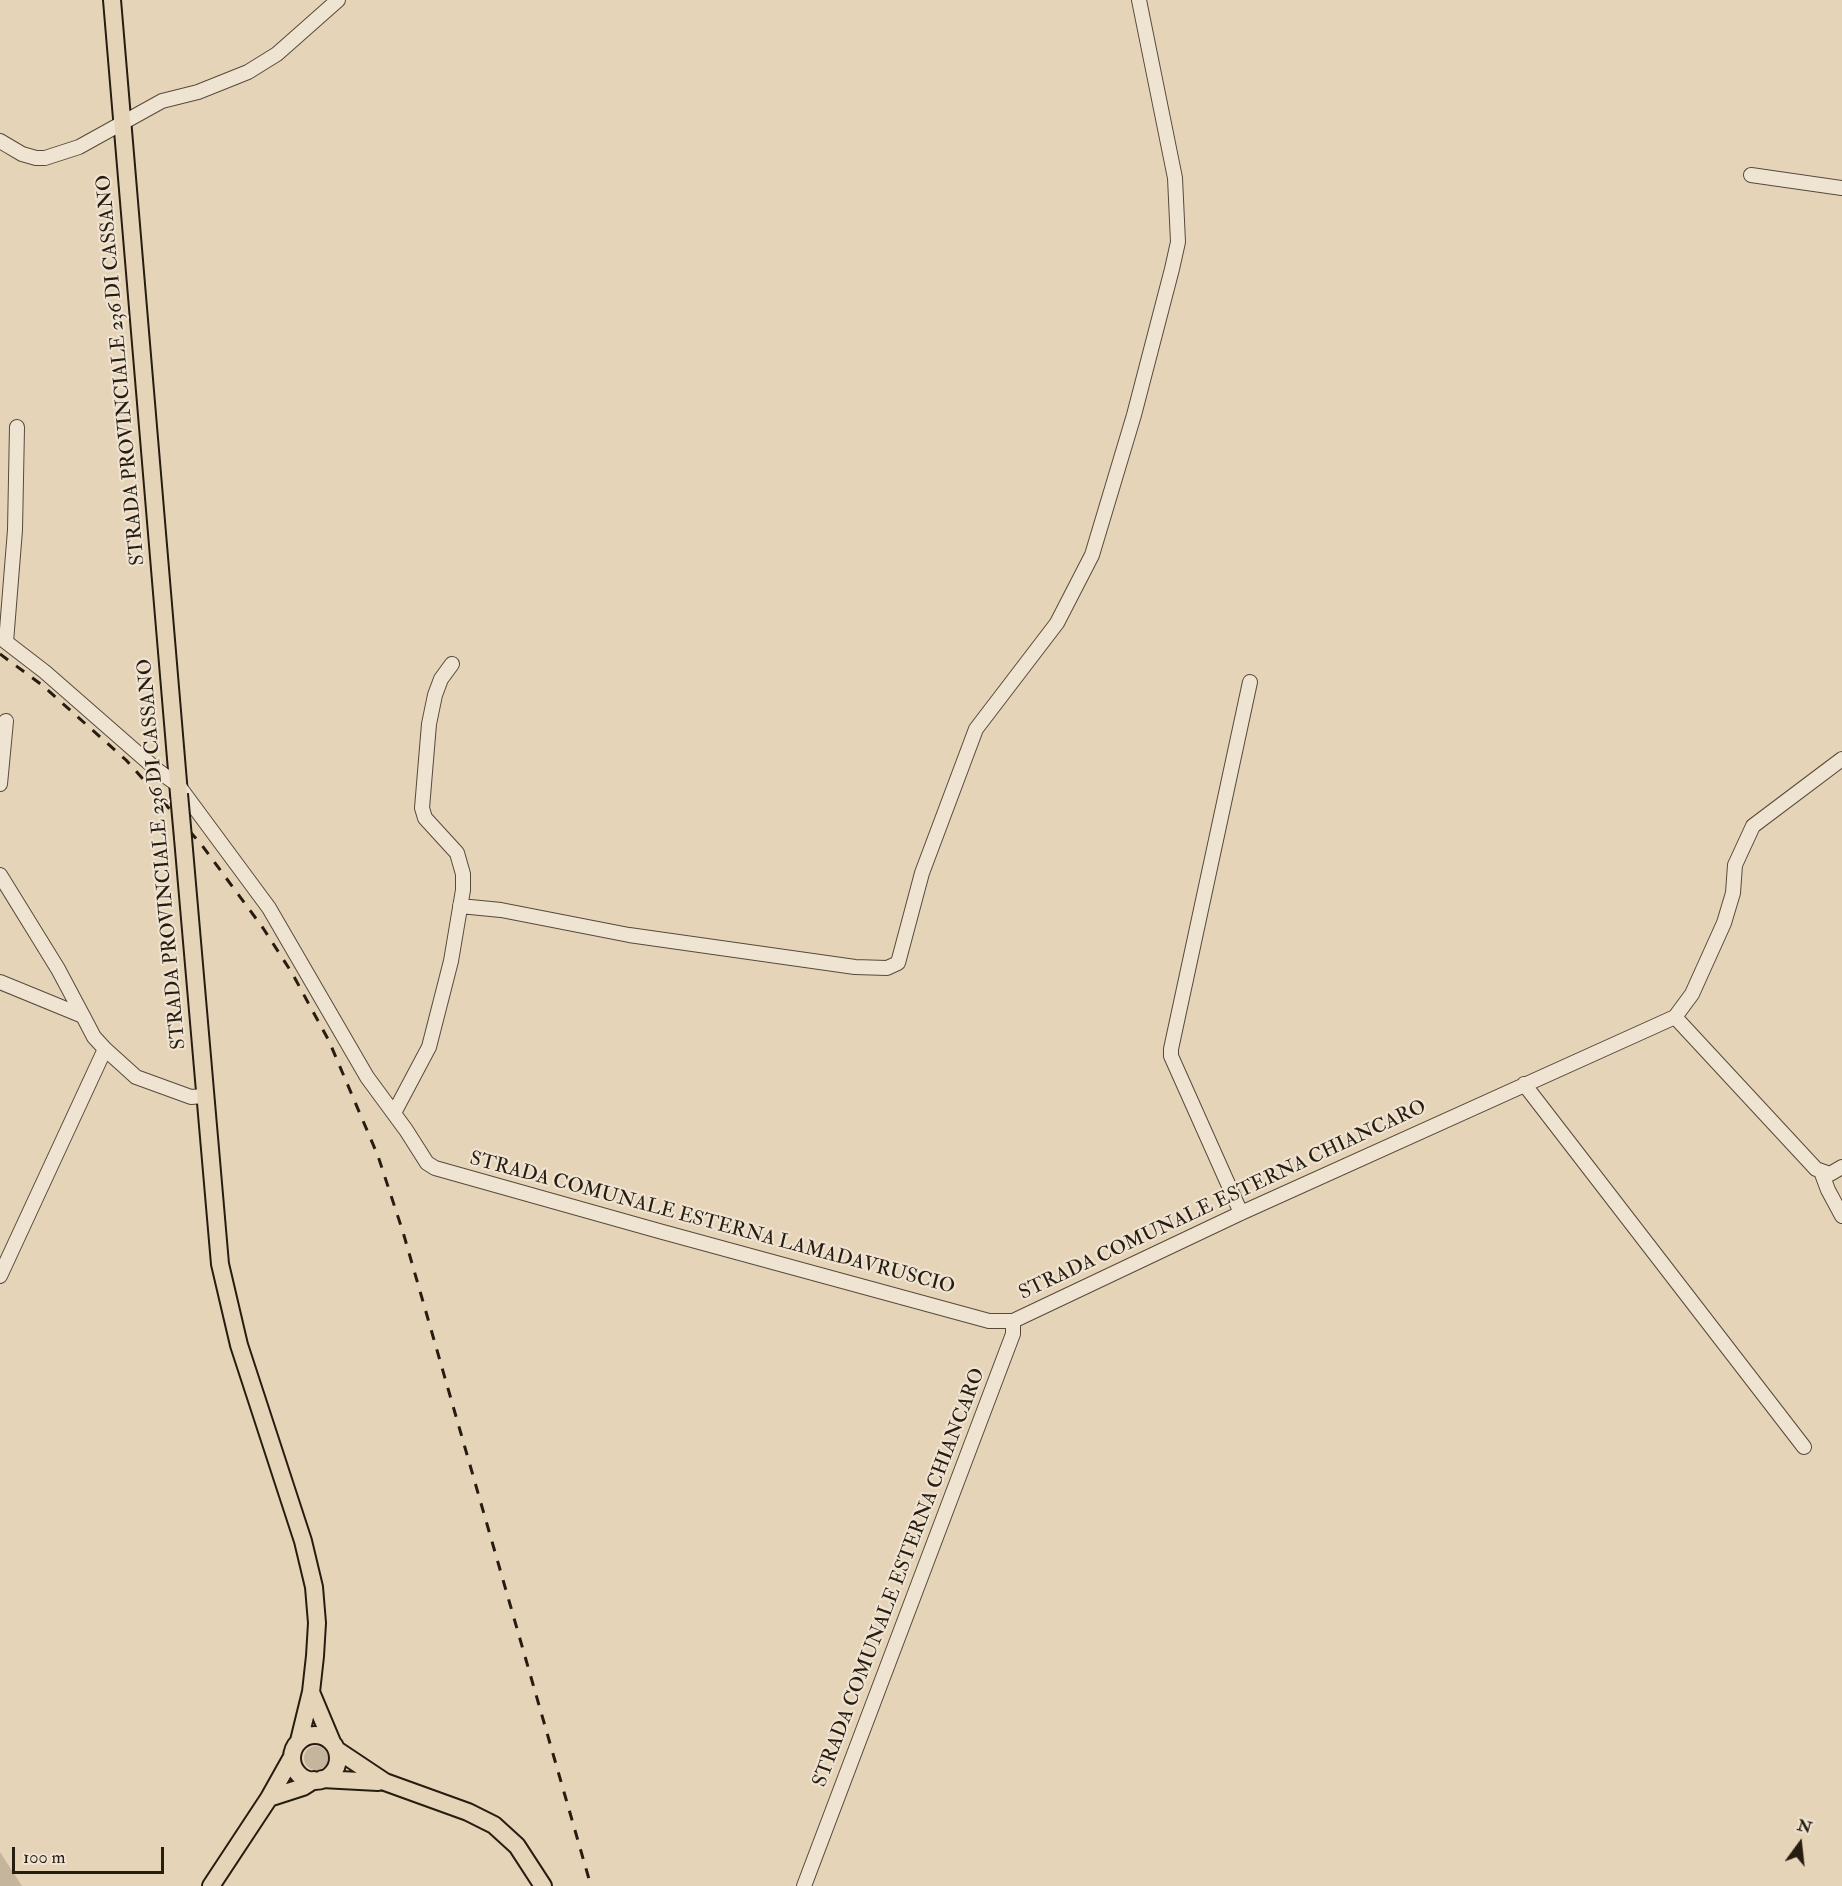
<!DOCTYPE html>
<html>
<head>
<meta charset="utf-8">
<style>
	body { margin:0 }
	#map { position:relative; width:1842px; height:1886px; overflow:hidden; background:#e6d4b9; font-family:"IM FELL Double Pica",serif }
	canvas { display:block }
	.north { position:absolute; left:1770px; top:1814px; width:60px; height:60px; -webkit-text-stroke:4px #efe3d2; paint-order:stroke; rotate:15deg; font-size:16px; font-weight:700; line-height:24px; text-align:center; color:#261c10 }
	.north::after { content:''; display:block; margin:auto; width:21px; height:27px; background:#261c10; clip-path:polygon(50% 0,100% 100%,50% 72%,0 100%) }
	.scale { position:absolute; left:12px; top:1847px; width:152px; height:27px; box-sizing:border-box; border:3px solid #261c10; border-top:0; padding-left:8px; font-size:18px; line-height:21px; white-space:nowrap; color:#261c10; -webkit-text-stroke:4px #efe3d2; paint-order:stroke }
</style>
</head>
<body>
<div id="map">
<canvas width="1842" height="1886"></canvas>
<div class="north">N</div>
<div class="scale">100 m</div>
</div>
<script>
const c = document.querySelector('canvas').getContext('2d');
c.lineJoin = 'round';
function fillPath(path, color) {
  c.fillStyle = color;
  c.fill(path, 'evenodd');
}
function toPath(rows) {
  const path = new Path2D();
  for (const r of rows) {
    if (r.length === 3) {
      path.moveTo(r[0] + r[2], r[1]);
      path.arc(r[0], r[1], r[2], 0, 2 * Math.PI);
      continue;
    }
    path.moveTo(r[0], r[1]);
    for (let i = 2; i < r.length; i += 2) path.lineTo(r[i], r[i + 1]);
  }
  return path;
}
function stroke(path, color, width, dash) {
  c.strokeStyle = color;
  c.lineWidth = width;
  c.lineCap = dash ? 'butt' : 'round';
  c.setLineDash(dash || []);
  c.stroke(path);
}
function drawText(font, color, halo, rows, align = 'center') {
  c.font = font + ' "IM FELL Double Pica",serif';
  c.lineWidth = 4.5;
  c.setLineDash([]);
  c.textBaseline = 'middle';
  c.strokeStyle = halo;
  c.fillStyle = color;
  for (const [text, x, y, turn = 0] of rows) {
    c.save();
    c.translate(x, y);
    c.rotate((+turn || 0) * Math.PI / 180);
    c.textAlign = isNaN(turn) ? turn : align;
    if (halo) c.strokeText(text, 0, 0);
    c.fillText(text, 0, 0);
    c.restore();
  }
}
fillPath(toPath([
	[316,1758,12],
	[0,1852,22,1886,0,1886]
]), '#c5b59c');
const minor = toPath([
	[0,141,22,154,36,158,45,158,79,147,162,101,198,92,248,72,277,54,338,0],
	[1751,175,1842,188],
	[17,427,15,530,6,642,45,672,157,770,178,785,269,908,367,1077,406,1130,427,1163,435,1168,659,1231,989,1321,1013,1321],
	[0,784,6,721],
	[0,875,58,969,83,1016],
	[460,906,501,910,629,935,855,967,887,968,898,963,922,873,976,729,1057,623,1092,555,1134,415,1172,269,1178,242,1175,178,1139,0],
	[0,982,83,1016,94,1037,105,1049,136,1077,191,1097,204,1096],
	[1675,1017,1816,1169,1830,1174,1842,1167],
	[1524,1084,1804,1447],
	[394,1113,429,1047,451,961,463,890,463,874,457,853,425,818,422,808,429,724,435,695,441,679,452,664],
	[1822,1174,1828,1190,1842,1216],
	[1241,1213,1171,1056,1171,1049,1250,682],
	[0,1276,105,1049],
	[804,1886,1013,1334,1013,1321,1241,1213,1675,1017,1692,994,1724,923,1733,893,1735,865,1753,826,1842,759]
]);
const major = toPath([
	[112,0,179,794],
	[183,838,220,1264,239,1345,303,1541,314,1587,317,1623,315,1656,311,1692,299,1741],
	[311,1692,332,1742],
	[315,1758,23],
	[337,1750,385,1782,468,1812,494,1825,517,1846,543,1886],
	[322,1779,378,1782],
	[269,1798,303,1787,314,1780],
	[211,1886,269,1798,292,1757]
]);
stroke(minor, '#564a3a', 16);
stroke(major, '#261c10', 20);
stroke(minor, '#efe3d2', 14);
stroke(major, '#e6d4b9', 16);
stroke(toPath([
	[0,654,42,685,126,760,201,844,263,928,292,973,329,1041,378,1156,403,1232,591,1886]
]), '#261c10', 3, [10, 10]);
const majorBridge = toPath([
	[179,794,183,838]
]);
stroke(majorBridge, '#261c10', 20, []);
stroke(majorBridge, '#e6d4b9', 16);
drawText('20px', '#261c10', '#efe3d2', [
	["STRADA PROVINCIALE 236 DI CASSANO",122,370,-95],
	["STRADA PROVINCIALE 236 DI CASSANO",163,854,-95],
	["STRADA COMUNALE ESTERNA CHIANCARO",1223,1201,-25],
	["STRADA COMUNALE ESTERNA LAMADAVRUSCIO",712,1224,15],
	["STRADA COMUNALE ESTERNA CHIANCARO",900,1578,-69]
]);
</script>
</body>
</html>
